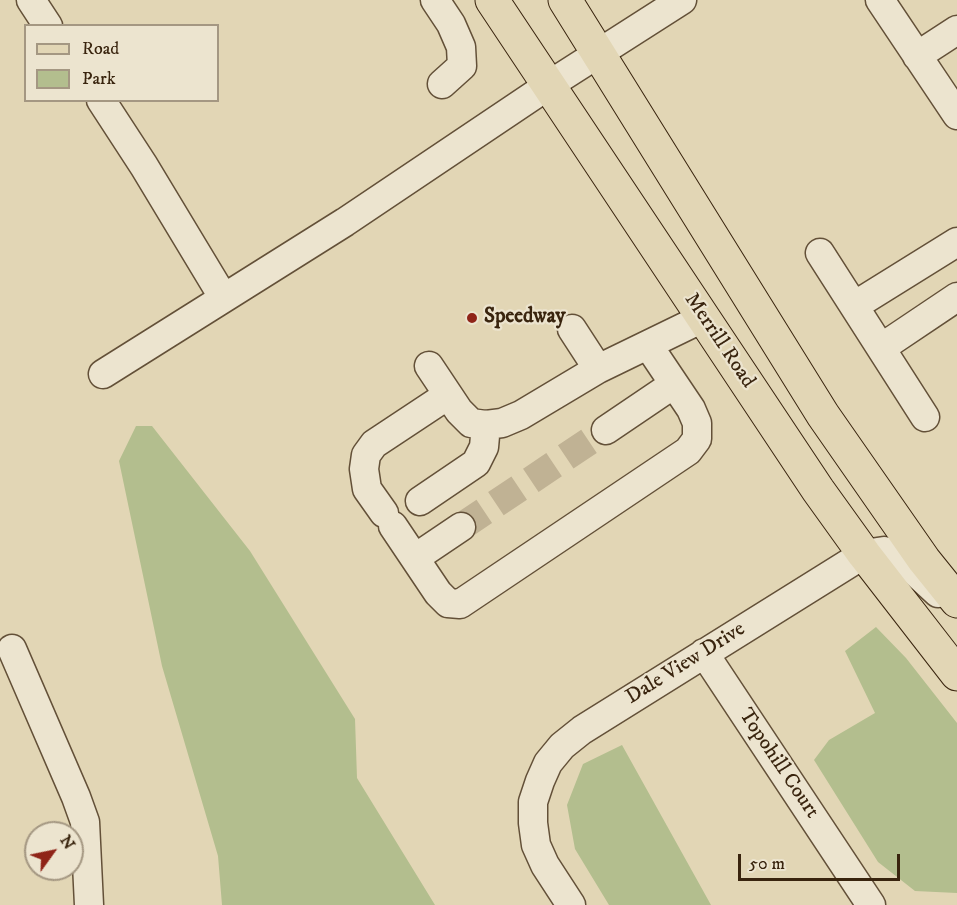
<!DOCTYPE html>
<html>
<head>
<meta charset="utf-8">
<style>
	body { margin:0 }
	#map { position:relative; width:957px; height:905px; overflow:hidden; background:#e2d6b5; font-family:"IM FELL DW Pica",serif }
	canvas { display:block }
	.legend { position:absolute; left:24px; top:24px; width:195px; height:78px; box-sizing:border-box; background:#ece4cf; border:2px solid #a49782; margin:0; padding:8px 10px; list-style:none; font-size:18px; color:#39240e }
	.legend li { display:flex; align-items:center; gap:12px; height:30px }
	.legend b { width:30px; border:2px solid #a49782 }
	.north { position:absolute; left:24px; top:821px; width:60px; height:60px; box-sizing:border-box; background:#ece4cf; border:2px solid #a49782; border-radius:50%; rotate:57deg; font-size:16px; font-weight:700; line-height:24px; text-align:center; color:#39240e }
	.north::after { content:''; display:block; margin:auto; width:21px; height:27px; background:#8f2418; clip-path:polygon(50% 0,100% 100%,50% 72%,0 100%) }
	.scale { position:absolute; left:738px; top:854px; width:162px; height:27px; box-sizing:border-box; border:3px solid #39240e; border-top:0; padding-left:8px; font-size:18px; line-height:21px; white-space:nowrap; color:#39240e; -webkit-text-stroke:4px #ece4cf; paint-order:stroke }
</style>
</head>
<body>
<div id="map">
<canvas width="957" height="905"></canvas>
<ul class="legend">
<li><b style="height:8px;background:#e2d6b5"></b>Road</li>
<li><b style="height:16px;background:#b3be8e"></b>Park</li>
</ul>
<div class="north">N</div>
<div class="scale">50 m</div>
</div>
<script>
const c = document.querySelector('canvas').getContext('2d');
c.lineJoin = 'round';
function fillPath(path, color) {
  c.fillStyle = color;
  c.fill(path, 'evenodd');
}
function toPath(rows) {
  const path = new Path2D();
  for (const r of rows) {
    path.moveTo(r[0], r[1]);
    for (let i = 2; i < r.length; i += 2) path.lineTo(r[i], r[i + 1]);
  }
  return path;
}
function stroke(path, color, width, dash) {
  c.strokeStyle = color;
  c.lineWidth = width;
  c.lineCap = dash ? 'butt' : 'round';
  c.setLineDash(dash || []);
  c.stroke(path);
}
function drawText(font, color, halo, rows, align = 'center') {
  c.font = font + ' "IM FELL DW Pica",serif';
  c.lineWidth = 4.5;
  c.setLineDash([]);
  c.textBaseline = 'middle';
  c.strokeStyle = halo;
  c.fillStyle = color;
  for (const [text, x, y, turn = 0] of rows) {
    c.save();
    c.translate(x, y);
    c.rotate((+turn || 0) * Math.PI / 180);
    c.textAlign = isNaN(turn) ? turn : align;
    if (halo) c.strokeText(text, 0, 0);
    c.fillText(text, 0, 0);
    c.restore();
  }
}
fillPath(toPath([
	[136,426,152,426,250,551,355,719,357,778,435,905,222,905,218,856,162,666,119,461],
	[876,627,906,658,957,723,957,893,915,891,878,862,814,760,829,740,875,713,845,651],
	[622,745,711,905,609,905,575,849,567,805,583,764]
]), '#b3be8e');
stroke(toPath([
	[461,527,606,430]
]), '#c0b294', 28, [28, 14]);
const minor = toPath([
	[31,0,48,26],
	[435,0,451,24,461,47,462,66,442,84],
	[880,0,957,115],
	[917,56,957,30],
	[101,100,144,166,223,297],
	[820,253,925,417],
	[854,306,957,242],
	[572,329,598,369,703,318],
	[881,348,957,297],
	[429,366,459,411,471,423,486,425,502,423,521,415,598,369],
	[103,374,345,222,549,85,682,0],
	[606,430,674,384],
	[420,501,476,463,484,447,486,425],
	[384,513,367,489,364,469,366,455,374,444,448,395],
	[393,526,438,593,448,603,460,604,688,451,697,439,697,423,691,409,648,345],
	[415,558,461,527],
	[12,649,76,797,85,822,89,905],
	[704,653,871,905],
	[571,905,545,865,536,845,533,823,533,802,540,781,548,763,562,746,582,730,864,554,884,551,900,558,938,593]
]);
const major = toPath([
	[492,0,818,490,864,554,957,674],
	[565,0,823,415,924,560,957,601]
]);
stroke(minor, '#635038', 31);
stroke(major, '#39240e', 35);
stroke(minor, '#ece4cf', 28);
stroke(major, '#e2d6b5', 33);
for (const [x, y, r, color] of [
	[472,318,6,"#8f2418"]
]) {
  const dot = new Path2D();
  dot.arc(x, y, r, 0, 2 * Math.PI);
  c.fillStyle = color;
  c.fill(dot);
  stroke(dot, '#ece4cf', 2);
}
drawText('bold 21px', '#39240e', '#ece4cf', [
	["Speedway",484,318]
], 'left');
drawText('21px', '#39240e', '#ece4cf', [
	["Merrill Road",719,341,56],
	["Dale View Drive",686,664,-32],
	["Topohill Court",778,764,56]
]);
</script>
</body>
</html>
